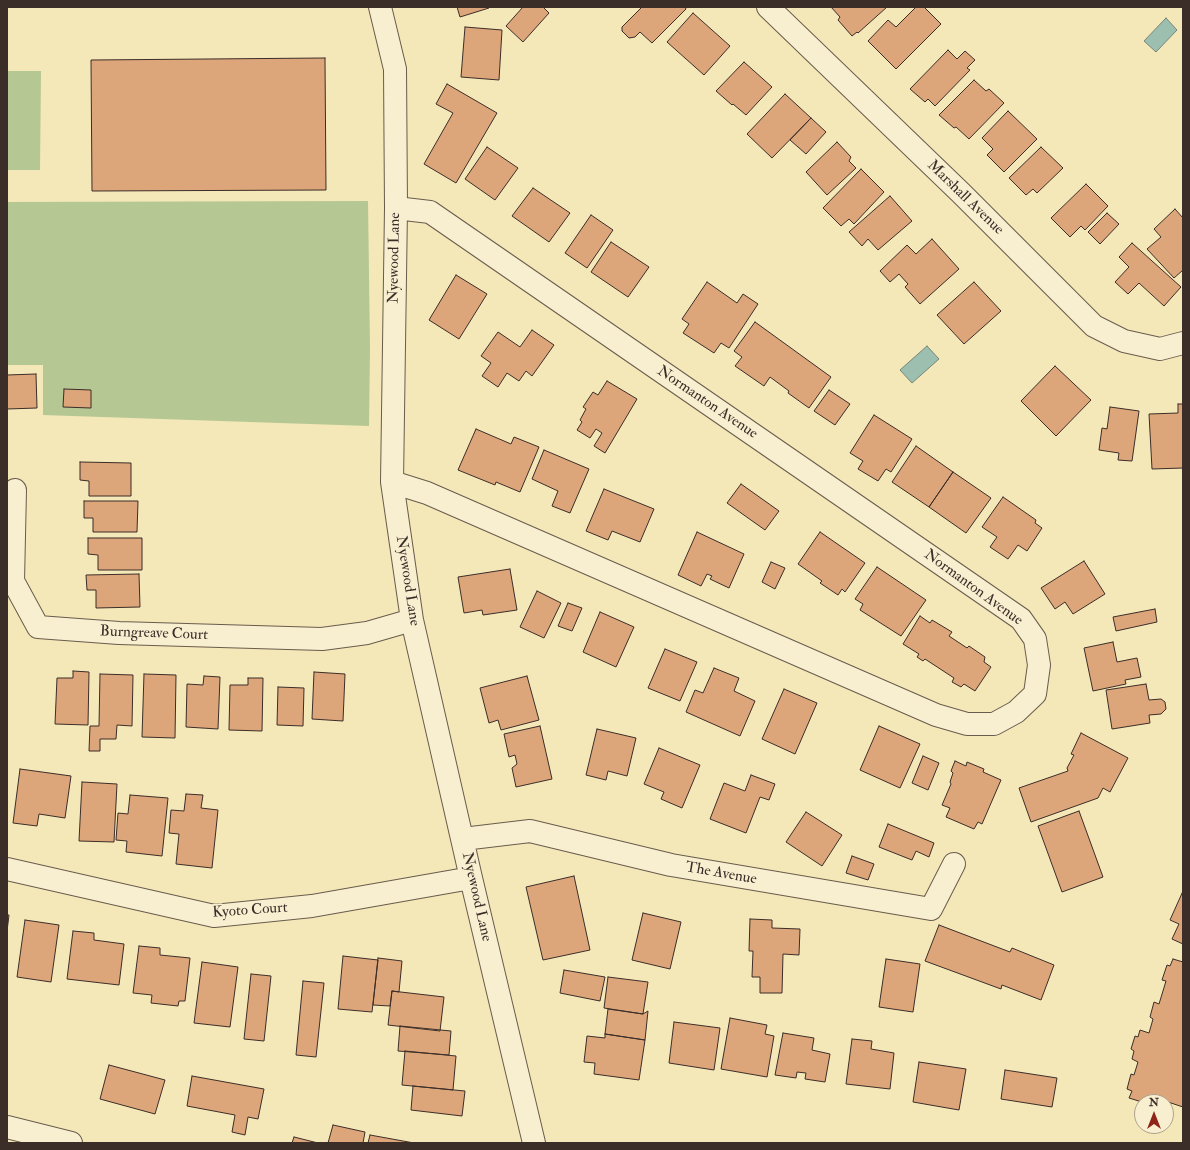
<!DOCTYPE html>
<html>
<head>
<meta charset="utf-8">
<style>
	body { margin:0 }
	#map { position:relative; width:1190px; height:1150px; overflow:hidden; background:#f4e7b8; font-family:"IM FELL Double Pica",serif }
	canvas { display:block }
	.frame { position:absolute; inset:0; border:8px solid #3b2d28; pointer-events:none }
	.north { position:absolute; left:1134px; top:1094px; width:40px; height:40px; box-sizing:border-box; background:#f8efd1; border:1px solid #aca18d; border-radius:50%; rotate:0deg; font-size:11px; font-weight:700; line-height:16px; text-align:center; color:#3b2d28 }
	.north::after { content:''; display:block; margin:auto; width:14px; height:18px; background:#8f2418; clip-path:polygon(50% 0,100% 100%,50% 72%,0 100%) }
</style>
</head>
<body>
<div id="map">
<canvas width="1190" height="1150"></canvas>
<div class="frame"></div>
<div class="north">N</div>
</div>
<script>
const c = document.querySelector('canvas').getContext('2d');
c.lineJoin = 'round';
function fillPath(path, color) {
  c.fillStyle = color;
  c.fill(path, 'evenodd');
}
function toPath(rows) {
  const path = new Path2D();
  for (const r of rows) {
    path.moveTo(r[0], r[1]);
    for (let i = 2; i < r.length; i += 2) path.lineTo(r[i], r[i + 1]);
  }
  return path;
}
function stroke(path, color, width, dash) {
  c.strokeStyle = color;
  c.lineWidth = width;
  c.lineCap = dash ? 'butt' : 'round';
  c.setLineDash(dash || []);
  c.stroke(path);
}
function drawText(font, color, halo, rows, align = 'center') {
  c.font = font + ' "IM FELL Double Pica",serif';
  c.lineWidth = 3.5;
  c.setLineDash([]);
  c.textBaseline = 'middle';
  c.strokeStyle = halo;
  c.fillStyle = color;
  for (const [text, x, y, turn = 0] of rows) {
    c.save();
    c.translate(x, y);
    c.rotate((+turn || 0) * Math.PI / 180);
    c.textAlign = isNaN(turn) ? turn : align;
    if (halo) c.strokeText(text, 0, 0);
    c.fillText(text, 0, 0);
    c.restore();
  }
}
fillPath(toPath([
	[7,71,41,71,40,170,7,170],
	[368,201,370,349,369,426,43,415,43,365,7,365,7,202]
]), '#b5c793');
const water = toPath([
	[1166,18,1177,30,1156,52,1144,41,1166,18],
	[927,346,939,359,912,383,900,370,927,346]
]);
fillPath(water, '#9cbfb0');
stroke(water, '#75857a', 1);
const building = toPath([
	[457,7,489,7,489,8,460,17,457,7],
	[523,7,543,7,549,13,523,42,506,26,523,7],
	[642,7,685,7,686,9,652,43,640,32,635,37,629,38,622,31,622,27,642,7],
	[831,7,887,7,858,33,857,32,852,36,838,20,840,17,831,7],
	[916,7,924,7,941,24,896,69,868,41,888,20,896,27,916,7],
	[693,13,730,46,704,75,667,42,693,13],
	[465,27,502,30,499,80,461,77,465,27],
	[948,50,957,59,965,51,975,60,967,68,970,70,935,106,928,99,925,102,910,89,948,50],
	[325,58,326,190,92,191,91,60,325,58],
	[744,62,772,87,746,115,733,104,732,105,716,91,744,62],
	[974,80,986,91,989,89,1004,103,969,139,956,127,954,128,939,115,974,80],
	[447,84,497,113,456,183,424,164,453,113,436,104,447,84],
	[785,94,811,118,772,158,747,134,785,94],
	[1008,111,1037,139,1004,172,987,155,993,149,982,138,1008,111],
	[811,118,826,132,806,154,790,140,811,118],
	[837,142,851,157,849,161,856,168,827,195,806,172,837,142],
	[487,147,518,168,495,200,465,179,487,147],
	[1041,147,1063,168,1037,193,1033,189,1026,195,1009,178,1041,147],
	[861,169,884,192,854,224,849,219,841,226,823,208,861,169],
	[1086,184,1108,206,1085,230,1081,226,1070,237,1051,218,1086,184],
	[533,188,570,213,549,242,512,216,533,188],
	[890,196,912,221,878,250,868,239,862,246,849,232,890,196],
	[1175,209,1183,218,1183,270,1174,278,1147,249,1161,237,1154,229,1175,209],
	[1107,213,1119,224,1100,244,1088,232,1107,213],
	[591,215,613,230,587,268,565,253,591,215],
	[932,239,959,269,920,304,905,287,908,284,899,274,890,282,880,271,907,245,916,254,932,239],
	[611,242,649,267,628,297,591,272,611,242],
	[1132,243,1181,287,1164,306,1139,283,1128,294,1115,282,1129,267,1119,257,1132,243],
	[456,275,487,294,459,339,429,320,456,275],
	[707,282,737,303,743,294,758,304,729,348,721,343,714,353,683,333,689,324,682,319,707,282],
	[974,282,1001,311,964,344,937,315,974,282],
	[755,322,831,377,809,408,788,393,789,391,770,377,764,386,735,366,742,357,734,351,755,322],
	[532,330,554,345,532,376,526,371,519,381,507,373,498,387,482,376,491,363,481,356,498,332,520,347,532,330],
	[1055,366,1091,400,1056,436,1021,401,1055,366],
	[36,374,37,408,7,409,7,375,36,374],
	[607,381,637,399,605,453,594,446,602,433,596,429,590,438,577,430,582,422,580,420,586,409,583,407,593,392,598,395,607,381],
	[64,389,91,390,91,408,63,407,64,389],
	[829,390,850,404,835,425,814,411,829,390],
	[1178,404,1183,404,1183,468,1152,469,1149,414,1178,413,1178,404],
	[1110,407,1139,411,1132,461,1118,460,1119,453,1099,450,1102,428,1107,429,1110,407],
	[874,415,912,439,891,472,886,469,878,481,858,469,863,461,850,453,874,415],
	[476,429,511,444,514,437,539,447,520,492,496,482,495,485,458,470,476,429],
	[916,446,953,472,929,507,892,482,916,446],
	[544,450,589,469,570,513,552,506,558,491,532,479,544,450],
	[80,462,131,463,131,496,89,496,89,481,80,480,80,462],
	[953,472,991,498,966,533,929,507,953,472],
	[741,484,779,511,765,530,727,503,741,484],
	[604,489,654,509,640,542,612,531,608,540,586,531,604,489],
	[1003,497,1036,520,1035,523,1042,528,1027,551,1018,545,1008,559,990,547,997,537,982,527,1003,497],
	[84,501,138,501,137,532,93,532,93,518,84,518,84,501],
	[697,532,744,554,729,588,710,579,712,576,707,574,701,586,678,575,697,532],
	[820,532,865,563,845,592,842,589,838,595,820,583,822,581,798,564,820,532],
	[88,538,142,538,142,570,98,570,98,555,88,554,88,538],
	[1084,561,1105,594,1073,614,1065,602,1055,609,1041,588,1084,561],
	[771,562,785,568,775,589,762,582,771,562],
	[877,567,926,600,901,636,860,610,863,604,855,599,877,567],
	[510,569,517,610,483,615,482,610,464,613,458,577,510,569],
	[139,574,140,607,96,608,96,590,87,590,86,575,139,574],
	[537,591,561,603,544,638,520,627,537,591],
	[568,603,582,608,572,631,558,626,568,603],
	[1155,609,1157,622,1116,631,1113,617,1155,609],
	[600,612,634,627,616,667,583,652,600,612],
	[920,616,930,623,932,620,952,632,949,636,967,648,969,646,985,657,984,662,991,667,975,691,964,684,961,687,952,682,954,678,925,659,923,661,917,657,919,654,903,644,920,616],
	[1113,642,1117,662,1137,658,1141,677,1125,680,1126,684,1093,691,1084,648,1113,642],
	[665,649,697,662,680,701,648,688,665,649],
	[714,668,739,678,734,691,755,701,740,736,686,712,695,690,703,693,714,668],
	[73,671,89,672,88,725,55,724,57,678,73,678,73,671],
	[314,672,345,674,343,721,312,719,314,672],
	[100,674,133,675,132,726,117,725,116,739,100,739,100,751,89,751,90,726,99,726,100,674],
	[144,674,176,675,175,738,142,737,144,674],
	[204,676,220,677,218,729,186,727,187,684,203,685,204,676],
	[527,676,539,720,501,730,498,720,489,723,480,688,527,676],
	[248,678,263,678,262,731,229,730,230,685,248,685,248,678],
	[1146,684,1149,700,1161,699,1165,702,1166,709,1161,714,1149,715,1150,723,1112,729,1106,690,1146,684],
	[278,687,304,688,303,726,277,725,278,687],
	[784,689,817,703,795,754,762,739,784,689],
	[540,726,552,779,516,787,512,768,517,764,515,755,509,757,504,734,540,726],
	[879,726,920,744,900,788,860,770,879,726],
	[597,729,636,738,627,776,608,771,606,780,586,775,597,729],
	[1081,733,1128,758,1110,792,1103,788,1098,798,1031,822,1019,788,1068,771,1067,768,1074,755,1071,754,1081,733],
	[659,748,700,765,682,808,661,799,664,792,644,784,659,748],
	[923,756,939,763,928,790,912,783,923,756],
	[955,761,966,766,967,762,984,769,983,772,1001,780,982,824,978,822,974,829,946,817,950,808,942,805,951,784,950,782,953,773,951,771,955,761],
	[20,769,71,776,65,818,39,814,37,826,13,823,20,769],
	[751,775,775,784,769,800,760,797,746,833,710,819,724,783,745,791,751,775],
	[82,782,117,784,114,842,79,841,82,782],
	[186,794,203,795,201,808,218,810,212,868,176,864,179,834,169,833,171,810,184,811,186,794],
	[130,795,168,798,162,856,126,852,127,841,116,840,118,813,128,814,130,795],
	[1079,811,1103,877,1062,892,1038,826,1079,811],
	[806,812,842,835,822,866,786,842,806,812],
	[888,824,934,843,929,857,916,851,912,860,879,847,888,824],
	[852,856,874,864,868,880,846,873,852,856],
	[574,876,590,950,543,960,526,887,574,876],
	[1183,891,1183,944,1172,939,1179,924,1170,920,1183,891],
	[643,913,681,922,670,969,632,960,643,913],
	[7,915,9,915,7,931,7,915],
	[750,919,772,920,772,928,800,929,799,955,783,954,782,993,760,993,760,977,752,977,753,951,749,951,750,919],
	[25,920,59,925,51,982,17,977,25,920],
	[939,925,1010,952,1012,948,1054,965,1041,1000,1002,985,1001,989,925,961,939,925],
	[73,931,94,933,94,940,124,944,119,985,67,979,73,931],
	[139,946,160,948,160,955,190,958,185,1001,179,1001,178,1006,151,1003,152,995,133,993,139,946],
	[343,956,378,960,372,1012,338,1009,343,956],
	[378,958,402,961,399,992,392,991,390,1006,373,1005,378,958],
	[886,959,920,964,913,1012,879,1007,886,959],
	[1173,959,1183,962,1183,1107,1165,1101,1164,1102,1142,1102,1129,1098,1132,1091,1127,1089,1131,1074,1134,1075,1138,1062,1132,1059,1134,1051,1131,1049,1135,1036,1138,1037,1140,1030,1149,1033,1153,1019,1150,1017,1154,1002,1159,1004,1166,981,1162,980,1167,965,1170,966,1173,959],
	[202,962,238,967,230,1027,194,1023,202,962],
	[564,970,605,977,600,1001,560,993,564,970],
	[251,974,271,976,264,1041,244,1039,251,974],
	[608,977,648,982,643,1014,604,1008,608,977],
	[303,981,324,983,316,1057,296,1055,303,981],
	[392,991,444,997,440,1031,388,1025,392,991],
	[608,1009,643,1014,648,1011,645,1040,605,1034,608,1009],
	[730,1018,767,1025,765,1034,774,1036,767,1077,721,1069,730,1018],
	[674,1022,720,1028,714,1070,669,1063,674,1022],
	[400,1026,451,1031,449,1055,398,1051,400,1026],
	[783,1033,814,1038,812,1050,830,1054,825,1082,805,1079,806,1073,797,1072,796,1078,775,1075,783,1033],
	[605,1034,645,1040,639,1080,594,1074,595,1063,584,1062,587,1036,605,1038,605,1034],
	[852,1039,872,1041,871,1049,894,1053,890,1089,846,1084,852,1039],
	[405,1051,456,1056,453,1090,402,1085,405,1051],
	[919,1062,966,1069,959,1110,913,1102,919,1062],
	[109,1065,165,1080,155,1114,100,1099,109,1065],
	[1005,1070,1057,1078,1052,1107,1001,1099,1005,1070],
	[192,1076,264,1089,258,1119,248,1117,245,1135,232,1132,235,1115,187,1106,192,1076],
	[413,1086,465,1091,462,1116,411,1110,413,1086],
	[333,1125,365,1132,363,1143,328,1143,333,1125],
	[370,1135,414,1143,368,1143,370,1135],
	[294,1137,318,1143,292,1143,294,1137]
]);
fillPath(building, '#dda67a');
stroke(building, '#3b2d28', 1);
const street = toPath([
	[380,7,395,69,396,208,392,482,412,620,471,878,534,1143],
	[768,7,961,193,1094,326,1124,341,1160,349,1183,343],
	[392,482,427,493,936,715,967,724,994,724,1016,712,1035,694,1039,665,1035,639,1021,619,430,212,396,208],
	[15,490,13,581,38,627,119,633,322,639,367,633,412,620],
	[463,839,530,831,671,865,931,909,954,864],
	[7,869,214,916,312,906,471,878],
	[7,1127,71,1143]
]);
stroke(street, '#695c4c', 24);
stroke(street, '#f8efd1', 22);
drawText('15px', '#3b2d28', '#f8efd1', [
	["Marshall Avenue",965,198,44],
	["Nyewood Lane",395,258,-89],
	["Normanton Avenue",707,403,34],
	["Nyewood Lane",407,581,81],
	["Normanton Avenue",973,588,36],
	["Burngreave Court",154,634,2],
	["The Avenue",721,874,10],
	["Nyewood Lane",476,897,77],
	["Kyoto Court",250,911,-4]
]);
</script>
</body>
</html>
